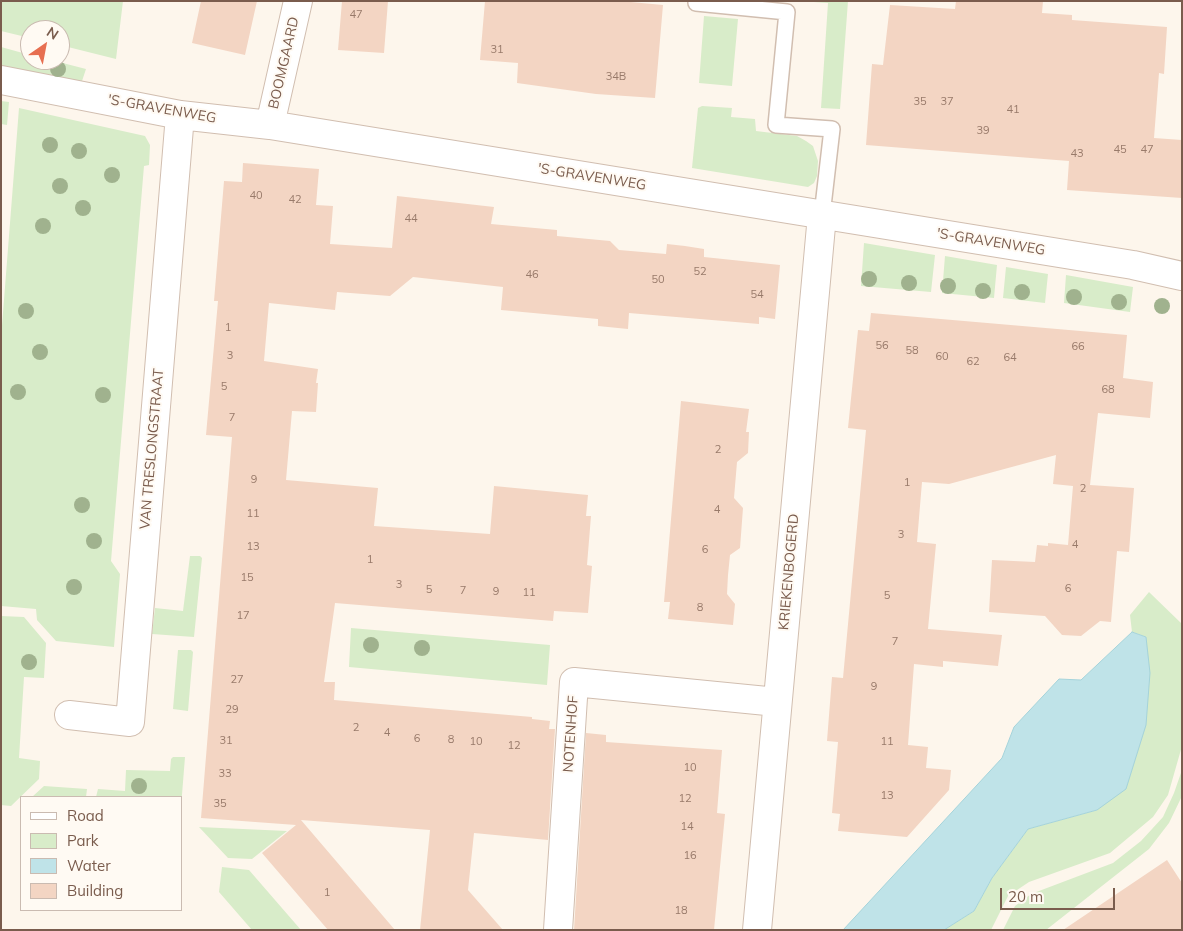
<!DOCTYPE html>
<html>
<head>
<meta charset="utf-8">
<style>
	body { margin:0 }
	#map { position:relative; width:1183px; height:931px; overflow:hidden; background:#fdf6ec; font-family:Mulish,sans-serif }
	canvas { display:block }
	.frame { position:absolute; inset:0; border:2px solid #7a5c4d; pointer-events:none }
	.legend { position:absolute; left:20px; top:796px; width:162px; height:115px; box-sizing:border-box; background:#fffaf3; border:1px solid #cabbb1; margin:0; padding:6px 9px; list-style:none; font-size:15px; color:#7a5c4d }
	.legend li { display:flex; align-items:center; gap:10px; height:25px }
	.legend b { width:25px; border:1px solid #cabbb1 }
	.north { position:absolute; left:20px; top:20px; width:50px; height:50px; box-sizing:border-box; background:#fffaf3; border:1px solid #cabbb1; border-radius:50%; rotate:33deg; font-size:14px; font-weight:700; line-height:20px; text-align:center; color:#7a5c4d }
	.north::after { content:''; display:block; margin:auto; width:18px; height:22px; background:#e76f51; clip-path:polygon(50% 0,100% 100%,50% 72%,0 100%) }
	.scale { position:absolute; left:1000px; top:888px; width:115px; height:22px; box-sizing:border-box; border:2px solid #7a5c4d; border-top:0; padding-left:6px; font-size:15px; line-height:18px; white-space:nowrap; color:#7a5c4d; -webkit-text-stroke:4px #fffaf3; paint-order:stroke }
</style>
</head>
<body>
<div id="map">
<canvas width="1183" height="931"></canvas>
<div class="frame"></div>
<ul class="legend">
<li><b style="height:6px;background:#fff"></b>Road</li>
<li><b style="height:14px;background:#d8ecc9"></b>Park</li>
<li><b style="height:14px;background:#bfe3e8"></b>Water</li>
<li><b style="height:14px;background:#f3d5c3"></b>Building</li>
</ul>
<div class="north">N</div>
<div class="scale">20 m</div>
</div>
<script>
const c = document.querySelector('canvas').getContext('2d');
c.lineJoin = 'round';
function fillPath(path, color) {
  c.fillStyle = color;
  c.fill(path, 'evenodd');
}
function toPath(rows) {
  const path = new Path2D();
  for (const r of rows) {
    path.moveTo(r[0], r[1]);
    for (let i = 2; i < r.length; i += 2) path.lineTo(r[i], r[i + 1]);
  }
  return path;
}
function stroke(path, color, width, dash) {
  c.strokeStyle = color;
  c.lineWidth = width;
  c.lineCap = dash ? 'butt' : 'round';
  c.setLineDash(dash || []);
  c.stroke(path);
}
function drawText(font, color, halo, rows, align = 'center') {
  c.font = font + ' Mulish,sans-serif';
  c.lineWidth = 4;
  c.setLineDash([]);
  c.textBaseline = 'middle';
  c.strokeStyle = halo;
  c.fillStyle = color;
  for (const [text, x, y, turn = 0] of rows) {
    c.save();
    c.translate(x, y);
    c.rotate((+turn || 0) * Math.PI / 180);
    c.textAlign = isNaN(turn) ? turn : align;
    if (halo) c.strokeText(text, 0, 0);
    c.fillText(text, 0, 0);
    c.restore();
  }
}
fillPath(toPath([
	[1,1,123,1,116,59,60,45,60,30,30,30,30,38,1,31],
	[799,1,848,1,840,109,821,108,828,3],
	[704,16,738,19,732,86,699,83],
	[1,47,30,55,30,60,51,60,86,69,82,81,1,69],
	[1,101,9,102,7,125,1,124],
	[702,106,732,108,731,117,755,119,756,131,797,136,806,141,813,146,818,161,817,176,814,183,808,187,692,168,698,108],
	[19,108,145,136,150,145,149,165,144,166,111,561,120,574,114,647,56,641,37,620,36,609,1,606,1,338],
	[864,243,935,255,931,292,861,286],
	[945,256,997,265,994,298,942,293],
	[1006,267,1048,274,1045,303,1003,298],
	[1066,275,1133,287,1130,312,1064,303],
	[190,556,200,556,202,558,194,637,152,634,155,608,183,611],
	[1149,592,1182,624,1182,746,1168,795,1153,817,1110,853,1029,882,1008,896,991,930,944,930,974,911,992,878,1028,829,1097,810,1146,637,1132,632,1130,615],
	[1,616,24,617,46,643,44,678,24,677,19,758,40,761,39,779,11,806,1,805],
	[351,628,550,645,547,685,349,667],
	[178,650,191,650,193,652,188,711,173,709],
	[173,757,185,757,181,807,181,797,96,797,98,789,125,791,126,770,170,771,171,759],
	[1182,770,1182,796,1169,823,1149,849,1046,930,1003,930,1015,906,1031,894,1113,863,1141,841,1163,817,1174,793],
	[44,786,87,789,86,797,32,797],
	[199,827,287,831,252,859,228,858],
	[222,867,249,870,301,930,252,930,219,892]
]), '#d8ecc9');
const water = toPath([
	[1132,632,1146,637,1150,673,1146,725,1126,789,1097,810,1028,829,992,878,974,911,944,930,843,930,1002,758,1014,727,1059,679,1081,680,1132,632]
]);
fillPath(water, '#bfe3e8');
stroke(water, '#a5d3da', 1);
fillPath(toPath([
	[201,1,257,1,245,55,192,43],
	[342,1,388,1,384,53,338,50],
	[485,1,620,1,663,5,655,98,596,94,517,83,518,63,480,60],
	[956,1,1043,1,1042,13,1072,15,1072,20,1167,27,1164,74,1159,73,1154,138,1182,140,1182,198,1067,190,1069,161,866,145,872,64,883,65,890,5,955,9],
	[243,163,319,169,316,205,333,206,330,244,392,248,397,196,494,207,491,224,557,230,557,236,610,241,619,250,666,254,667,244,685,246,704,249,704,257,780,265,775,319,759,317,759,324,629,313,628,329,598,326,598,319,501,310,503,287,413,277,390,296,337,292,335,310,269,303,264,361,318,369,316,383,318,383,316,412,292,411,286,480,378,488,374,526,490,534,494,486,588,495,586,516,591,516,587,565,592,566,588,613,554,611,553,621,335,603,324,682,335,682,334,700,532,717,532,719,550,721,549,729,555,729,548,840,474,833,468,890,503,930,420,930,430,830,301,820,395,930,328,930,262,853,296,825,201,818,232,437,206,435,218,301,214,301,224,181,242,182],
	[871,313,1127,335,1123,378,1153,382,1150,418,1098,413,1090,485,1134,488,1129,552,1117,551,1111,622,1100,621,1081,636,1062,635,1045,616,989,612,992,560,1035,562,1037,545,1048,546,1048,543,1068,545,1073,486,1053,484,1056,455,949,484,922,482,917,542,936,544,928,629,1002,635,998,666,943,661,943,667,914,664,908,745,928,747,926,768,951,770,949,790,907,837,838,831,840,814,832,813,838,742,827,741,832,677,843,678,866,430,848,428,858,330,869,331],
	[681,401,749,409,746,432,749,432,748,453,737,462,734,498,743,508,740,548,730,555,728,575,727,594,735,604,733,625,668,619,670,602,664,602],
	[586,733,606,735,606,742,722,750,717,813,725,814,714,930,574,930],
	[1167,860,1182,883,1182,930,1063,930]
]), '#f3d5c3');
const service = toPath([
	[696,3,787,12,776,125,832,129,822,215]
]);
const minor = toPath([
	[1,80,180,115,270,125,1133,265,1182,276],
	[270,125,298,1],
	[69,715,130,722,180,115],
	[558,930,574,682,777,702],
	[757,930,822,215]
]);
stroke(service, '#d1beb0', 18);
stroke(minor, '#d1beb0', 30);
stroke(service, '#fff', 15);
stroke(minor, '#fff', 28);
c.fillStyle = '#a0b28e';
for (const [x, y] of [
	[58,69],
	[50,145],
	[79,151],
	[112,175],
	[60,186],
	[83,208],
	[43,226],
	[869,279],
	[909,283],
	[948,286],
	[983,291],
	[1022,292],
	[1074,297],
	[1119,302],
	[1162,306],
	[26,311],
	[40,352],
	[18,392],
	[103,395],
	[82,505],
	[94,541],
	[74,587],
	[371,645],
	[422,648],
	[29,662],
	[139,786]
]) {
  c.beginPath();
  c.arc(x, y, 8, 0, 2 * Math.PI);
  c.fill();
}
drawText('11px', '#987a6a', null, [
	["47",356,15],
	["31",497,50],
	["34B",616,77],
	["35",920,102],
	["37",947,102],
	["41",1013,110],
	["39",983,131],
	["45",1120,150],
	["47",1147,150],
	["43",1077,154],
	["40",256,196],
	["42",295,200],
	["44",411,219],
	["52",700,272],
	["46",532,275],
	["50",658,280],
	["54",757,295],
	["1",228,328],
	["56",882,346],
	["66",1078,347],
	["58",912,351],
	["3",230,356],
	["60",942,357],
	["64",1010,358],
	["62",973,362],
	["5",224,387],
	["68",1108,390],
	["7",232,418],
	["2",718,450],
	["9",254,480],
	["1",907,483],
	["2",1083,489],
	["4",717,510],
	["11",253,514],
	["3",901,535],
	["4",1075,545],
	["13",253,547],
	["6",705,550],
	["1",370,560],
	["15",247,578],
	["3",399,585],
	["6",1068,589],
	["5",429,590],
	["7",463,591],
	["9",496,592],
	["11",529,593],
	["5",887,596],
	["8",700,608],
	["17",243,616],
	["7",895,642],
	["27",237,680],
	["9",874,687],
	["29",232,710],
	["2",356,728],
	["4",387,733],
	["6",417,739],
	["8",451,740],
	["31",226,741],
	["10",476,742],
	["11",887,742],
	["12",514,746],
	["10",690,768],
	["33",225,774],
	["13",887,796],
	["12",685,799],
	["35",220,804],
	["14",687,827],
	["16",690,856],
	["1",327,893],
	["18",681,911]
]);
drawText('14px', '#7a5c4d', '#fffaf3', [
	["BOOMGAARD",284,63,-77],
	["'S-GRAVENWEG",162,109,10],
	["'S-GRAVENWEG",592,177,9],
	["'S-GRAVENWEG",991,242,9],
	["VAN TRESLONGSTRAAT",152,449,-85],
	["KRIEKENBOGERD",789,572,-85],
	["NOTENHOF",571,734,-86]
]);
</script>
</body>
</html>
